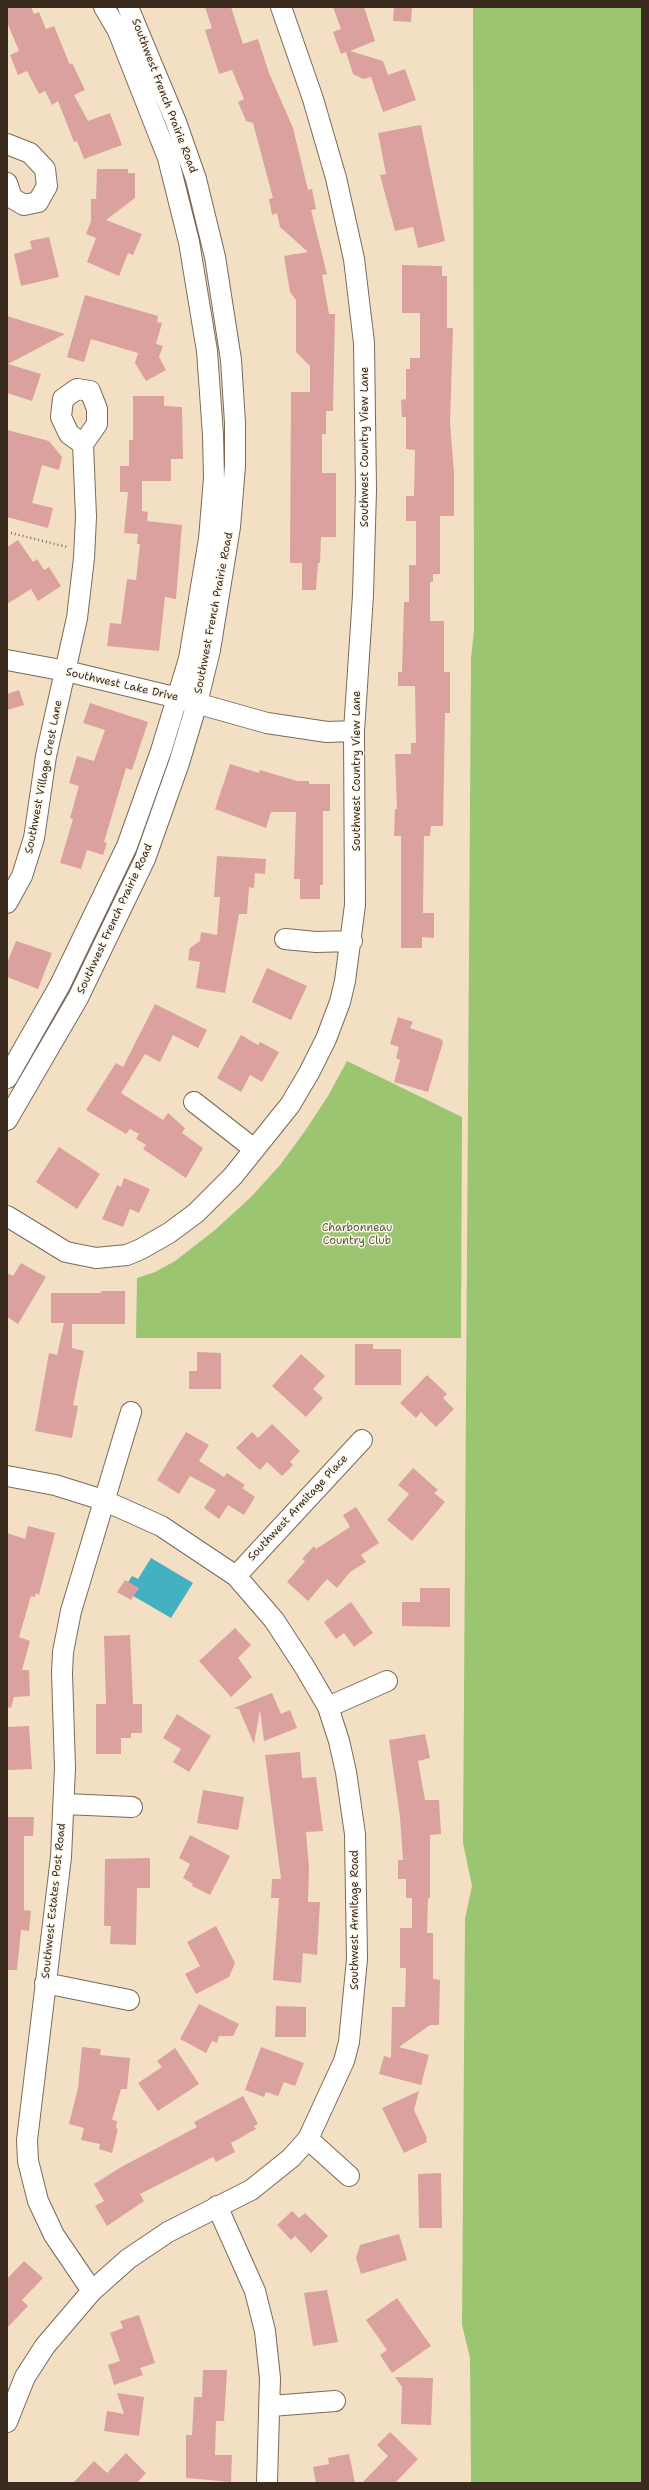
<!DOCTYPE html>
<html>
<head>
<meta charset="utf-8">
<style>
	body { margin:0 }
	#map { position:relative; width:649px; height:2490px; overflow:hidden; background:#f3e0c4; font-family:"Shantell Sans",sans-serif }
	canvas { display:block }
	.frame { position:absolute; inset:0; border:8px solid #3b2a1e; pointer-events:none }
</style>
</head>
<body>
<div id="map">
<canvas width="649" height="2490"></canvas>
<div class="frame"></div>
</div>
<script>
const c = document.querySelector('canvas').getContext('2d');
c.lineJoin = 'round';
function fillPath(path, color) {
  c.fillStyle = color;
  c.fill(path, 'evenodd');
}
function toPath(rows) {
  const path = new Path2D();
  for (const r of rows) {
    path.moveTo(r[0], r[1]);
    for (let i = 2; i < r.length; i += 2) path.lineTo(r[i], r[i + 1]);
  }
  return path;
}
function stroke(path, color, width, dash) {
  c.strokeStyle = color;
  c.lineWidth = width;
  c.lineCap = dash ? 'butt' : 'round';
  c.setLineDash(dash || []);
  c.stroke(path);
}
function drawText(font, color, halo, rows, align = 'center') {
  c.font = font + ' "Shantell Sans",sans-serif';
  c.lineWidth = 3;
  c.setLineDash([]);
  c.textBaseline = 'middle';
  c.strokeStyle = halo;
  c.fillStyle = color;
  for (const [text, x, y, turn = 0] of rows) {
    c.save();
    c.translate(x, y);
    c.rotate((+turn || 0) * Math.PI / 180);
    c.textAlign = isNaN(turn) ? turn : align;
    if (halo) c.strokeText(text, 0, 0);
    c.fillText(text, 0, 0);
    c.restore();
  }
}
fillPath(toPath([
	[473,7,642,7,642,2483,471,2483,470,2358,462,2325,465,1919,472,1886,463,1843,471,658,474,630],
	[347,1061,462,1117,461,1338,136,1338,137,1278,155,1272,175,1261,215,1230,251,1197,280,1165,305,1131,328,1096]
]), '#9cc571');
fillPath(toPath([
	[151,1558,193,1583,171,1618,123,1590,132,1576,138,1579]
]), '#44b1c2');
fillPath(toPath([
	[7,7,31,7,34,14,39,12,46,29,54,26,70,65,72,63,85,90,74,95,88,121,110,113,122,145,84,159,77,141,74,142,58,101,52,105,45,91,39,94,27,71,18,75,10,55,19,51,7,22],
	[205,7,231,7,243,44,258,39,269,73,293,128,308,190,312,189,316,209,311,210,327,274,322,275,329,314,335,314,333,411,326,411,326,434,322,434,322,473,336,473,336,537,321,537,320,563,318,563,316,590,302,590,302,563,290,563,291,392,310,392,310,366,296,352,296,300,290,292,284,256,308,252,280,227,277,213,272,215,269,199,273,198,253,123,246,121,238,102,244,99,232,70,219,74,205,30,212,28],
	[333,7,364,7,375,41,350,51,383,61,388,75,405,69,416,100,383,112,371,77,363,79,353,74,346,52,341,54,333,32,341,29],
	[394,7,412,7,411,22,393,21],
	[421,125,445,241,418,248,413,227,395,231,380,175,386,174,378,133],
	[97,169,128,169,128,173,135,173,135,198,106,220,142,234,133,255,128,253,119,276,87,262,96,238,86,234,91,221,91,199,96,199],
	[49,237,59,277,21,286,14,254,32,249,30,241],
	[402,265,442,266,442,276,447,276,447,328,453,328,450,423,454,473,454,516,440,516,440,574,433,574,433,582,430,582,430,621,444,621,444,672,450,672,450,713,445,713,443,826,431,826,430,836,424,836,423,913,434,913,434,938,422,937,422,948,401,948,401,836,394,836,395,809,397,809,395,754,411,754,411,743,416,743,415,686,398,686,398,672,402,672,404,602,409,602,409,565,416,565,416,521,406,521,406,496,414,496,415,450,406,449,406,417,402,417,401,400,406,399,406,369,410,369,410,358,420,358,420,313,402,313],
	[85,295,158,316,157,322,162,323,156,344,163,346,159,357,166,370,146,381,135,363,138,353,91,339,84,362,67,357],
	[7,316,65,334,8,364,41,374,32,401,7,393],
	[133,396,164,396,164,406,182,407,183,459,171,459,171,481,142,481,142,511,148,512,147,521,182,525,176,599,165,597,159,651,107,646,110,623,121,624,127,579,136,580,140,544,137,544,138,534,124,533,128,492,120,492,120,466,129,466,129,440,133,440],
	[7,430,49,441,62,457,59,470,42,465,32,503,53,508,48,528,7,517],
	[18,540,33,562,37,559,44,570,49,567,61,586,38,601,31,589,7,604,7,547],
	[19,690,24,705,7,710,7,694],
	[90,703,148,722,132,770,126,768,104,842,107,843,103,855,87,850,81,869,60,863,73,819,70,818,79,786,69,783,77,756,94,761,105,730,83,723],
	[230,764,259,773,260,770,297,781,309,781,309,784,330,784,330,811,323,811,323,885,320,885,320,899,300,899,300,879,294,879,296,812,271,812,266,828,215,809],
	[217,856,266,859,265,874,255,873,254,888,249,887,247,914,239,914,225,993,196,988,200,962,188,960,190,948,200,941,201,932,217,935,220,897,214,897],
	[16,941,52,953,38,989,7,977,7,963],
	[267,968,307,986,291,1020,252,1002],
	[155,1004,207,1030,198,1048,173,1035,160,1062,145,1054,121,1093,163,1120,168,1113,185,1128,182,1133,203,1148,186,1178,143,1149,146,1145,136,1139,139,1134,130,1129,126,1134,86,1110,116,1063,123,1067],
	[398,1017,413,1022,410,1028,441,1039,443,1042,428,1092,394,1082,400,1060,396,1058,399,1047,390,1044],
	[241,1035,258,1045,260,1042,279,1052,262,1082,250,1075,241,1092,217,1078],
	[59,1147,100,1174,77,1209,36,1182],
	[124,1178,150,1189,139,1213,130,1209,123,1227,102,1219,117,1185,121,1187],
	[21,1263,46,1277,18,1324,7,1317,7,1273,13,1276],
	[101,1291,125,1291,125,1324,72,1324,72,1348,84,1351,73,1405,78,1406,72,1438,35,1431,49,1353,57,1355,64,1323,51,1323,51,1293,101,1293],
	[355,1344,373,1344,373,1349,401,1349,401,1385,355,1385],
	[197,1352,221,1353,221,1389,189,1389,189,1371,197,1371],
	[301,1354,325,1376,313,1389,323,1398,306,1417,272,1386],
	[427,1375,447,1394,443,1398,454,1409,436,1427,421,1412,416,1418,400,1403],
	[272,1424,300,1451,290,1462,293,1465,282,1476,267,1462,260,1470,236,1448,252,1432,258,1438],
	[186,1432,209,1445,199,1461,224,1477,227,1473,245,1485,242,1488,255,1497,244,1515,228,1505,219,1519,204,1508,216,1490,190,1476,179,1494,157,1480],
	[413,1468,438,1490,434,1493,445,1502,412,1541,387,1520,409,1494,398,1485],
	[356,1507,379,1543,361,1555,366,1562,350,1572,337,1588,327,1579,308,1601,287,1582,305,1561,302,1559,314,1546,316,1549,350,1527,343,1515],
	[28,1526,55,1533,39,1595,36,1593,35,1597,31,1596,19,1637,30,1641,22,1670,29,1670,30,1696,14,1697,11,1708,7,1707,7,1533,25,1539],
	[125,1580,139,1588,131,1600,117,1592],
	[420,1588,450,1588,450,1627,402,1626,402,1602,420,1602],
	[351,1602,373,1633,354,1647,344,1633,336,1639,324,1622],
	[235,1628,251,1645,238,1658,252,1677,231,1697,199,1661],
	[130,1635,133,1704,142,1704,142,1733,131,1733,131,1738,121,1738,121,1754,96,1754,96,1704,106,1704,104,1636],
	[272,1693,281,1714,290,1710,297,1728,264,1741,260,1710,254,1744,239,1709,234,1708],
	[177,1714,211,1736,189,1772,173,1762,181,1749,163,1738],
	[29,1726,32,1769,7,1770,7,1727],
	[425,1734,430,1758,418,1761,425,1800,439,1800,441,1834,430,1835,430,1898,428,1898,427,1933,433,1933,433,1979,440,1980,439,2025,430,2025,399,2047,429,2055,421,2085,379,2074,384,2056,391,2058,392,2007,405,2007,406,1968,400,1968,400,1928,412,1928,412,1898,406,1898,406,1879,398,1879,398,1860,403,1860,400,1817,389,1740],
	[300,1752,302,1778,316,1777,323,1831,306,1832,309,1869,308,1902,320,1902,317,1955,303,1953,301,1983,273,1980,279,1898,271,1898,272,1879,281,1879,265,1755],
	[203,1790,244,1797,238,1830,197,1823],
	[7,1817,34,1817,33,1836,24,1836,24,1910,31,1911,29,1931,21,1930,17,1970,7,1970],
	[190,1835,230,1856,210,1895,192,1886,193,1884,183,1878,190,1864,179,1858],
	[150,1858,150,1888,137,1888,136,1945,110,1944,111,1926,104,1926,105,1859],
	[216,1926,235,1963,229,1977,196,1994,185,1974,200,1966,187,1942],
	[199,2004,239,2024,233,2036,219,2036,217,2043,212,2041,206,2053,180,2039],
	[276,2006,306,2007,306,2037,275,2037],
	[82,2047,101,2049,100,2055,130,2058,127,2089,121,2089,112,2120,117,2121,116,2128,118,2129,112,2153,99,2149,100,2144,81,2140,84,2128,69,2124,78,2088],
	[261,2047,304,2063,295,2086,284,2082,278,2096,266,2092,264,2097,245,2090],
	[175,2048,199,2084,158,2111,138,2083,162,2067,157,2061],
	[419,2091,414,2110,427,2138,426,2138,427,2142,404,2153,382,2108],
	[243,2096,258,2124,254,2126,256,2129,231,2143,235,2152,216,2162,213,2157,140,2194,144,2201,107,2226,95,2206,104,2201,94,2184,123,2166,197,2127,194,2122],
	[441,2173,442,2228,419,2228,418,2174],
	[292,2211,299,2218,305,2213,328,2236,311,2253,295,2236,291,2240,277,2225],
	[399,2234,407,2260,361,2274,356,2258,360,2245],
	[24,2261,43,2278,22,2300,28,2306,7,2328,7,2279],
	[327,2290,338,2342,313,2346,304,2293],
	[397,2298,431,2346,392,2373,380,2355,387,2350,366,2320],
	[139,2315,155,2363,140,2368,143,2375,114,2385,108,2365,120,2361,110,2333,123,2328,120,2321],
	[203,2370,227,2370,224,2421,216,2421,215,2455,232,2455,231,2482,186,2478,186,2435,192,2435,194,2397,202,2397],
	[395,2377,433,2378,431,2425,401,2424,402,2387],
	[117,2393,144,2397,139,2436,104,2431,107,2411,124,2414],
	[390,2432,418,2459,395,2483,362,2483,388,2456,377,2445],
	[126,2453,146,2473,137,2483,73,2483,94,2461,107,2473],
	[349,2454,355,2483,316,2483,313,2467,329,2464,328,2458]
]), '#daa19e');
const minor = toPath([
	[7,144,30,153,45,169,47,186,38,202,24,205,12,198,7,183],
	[77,389,90,391,97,409,97,424,83,444,69,434,61,417,63,399,77,389],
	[7,660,66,671,178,698,267,723,327,732,354,731],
	[7,903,22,876,34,838,46,756,77,618,84,558,86,517,83,444],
	[285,939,316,942,352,941],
	[7,1078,60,985,127,846,161,751,189,659,209,539,214,478,213,435,207,351,189,242,168,158,118,31,104,7],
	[194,1102,254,1149],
	[7,1120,78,998,145,859,179,763,197,703,210,650,230,527,235,466,235,423,231,360,215,257,196,179,176,122,128,7],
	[7,1216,66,1252,96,1258,127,1255,141,1249,169,1233,196,1213,233,1176,290,1105,309,1073,326,1039,340,1002,345,981,355,905,354,731,363,595,366,490,364,343,354,259,336,178,313,99,281,7],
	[7,1476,55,1485,103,1500,161,1526,236,1576,274,1620,304,1666,328,1707,339,1741,346,1772,355,1834,357,1959,349,2042,344,2061,308,2139,291,2158,251,2190,168,2232,128,2259,92,2291,45,2346,25,2377,7,2422],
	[236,1576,362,1440],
	[328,1707,387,1681],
	[65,1804,132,1807],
	[45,1983,129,2000],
	[308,2139,349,2176],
	[217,2206,255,2291,265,2331,270,2378,267,2483],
	[92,2291,54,2235,38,2201,28,2161,27,2140,61,1857,65,1768,62,1673,63,1652,71,1611,131,1412],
	[271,2406,335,2401]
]);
stroke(minor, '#7b6a58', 22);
stroke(toPath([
	[7,532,67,547]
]), '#7b6a58', 2.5, [1, 3]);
stroke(minor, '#fff', 20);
drawText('11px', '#3b2a1e', '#fbf7ec', [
	["Southwest French Prairie Road",164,96,69],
	["Southwest Country View Lane",365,447,-90],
	["Southwest French Prairie Road",214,613,-79],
	["Southwest Lake Drive",122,685,13],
	["Southwest Country View Lane",357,771,-90],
	["Southwest Village Crest Lane",44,777,-79],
	["Southwest French Prairie Road",115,919,-65],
	["Southwest Armitage Place",298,1508,-47],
	["Southwest Estates Post Road",54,1901,-84],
	["Southwest Armitage Road",355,1920,-90]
]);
drawText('11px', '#585837', '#fbf7ec', [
	["Charbonneau",357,1228],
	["Country Club",357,1241]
]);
</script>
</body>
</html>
